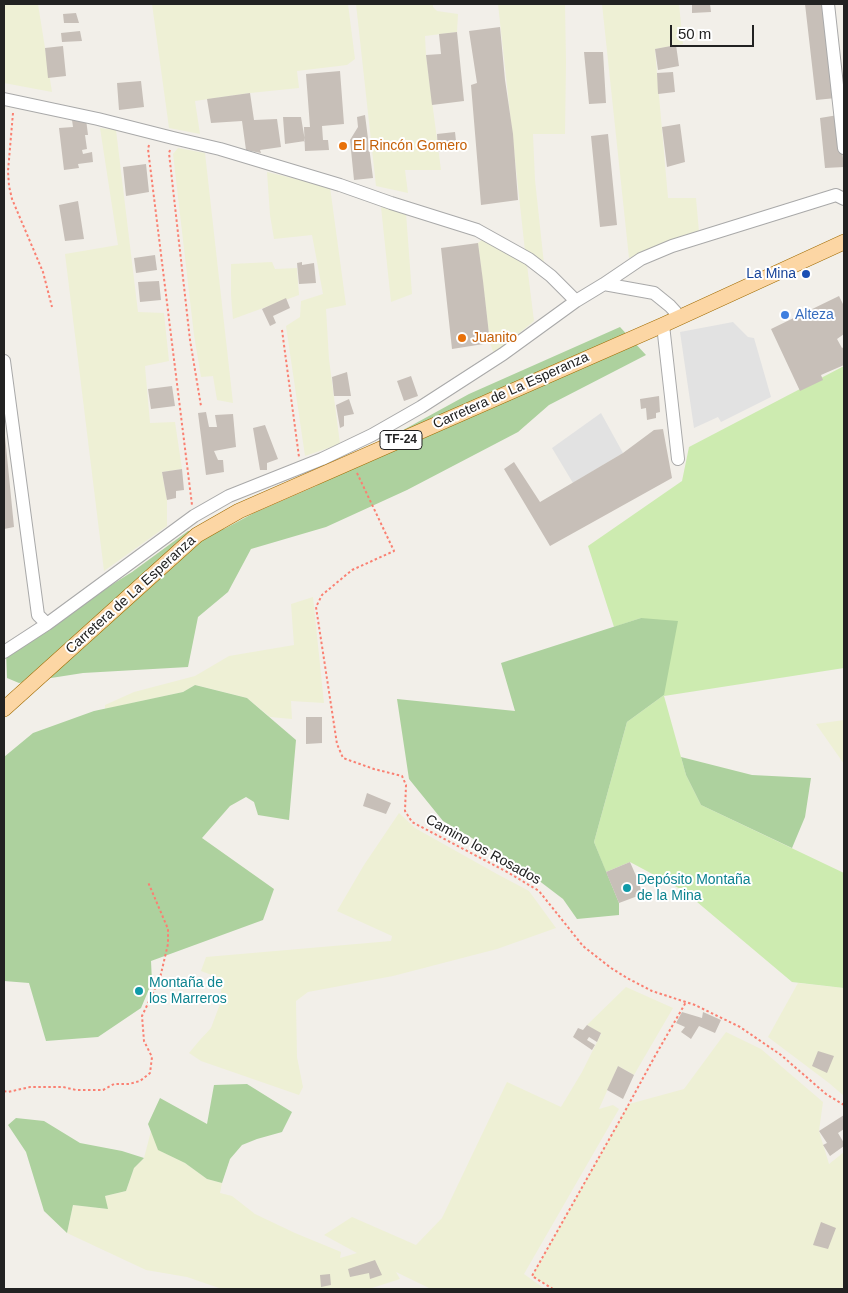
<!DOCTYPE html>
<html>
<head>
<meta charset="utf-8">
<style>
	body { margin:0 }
	#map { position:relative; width:848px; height:1293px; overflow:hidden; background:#f2efe9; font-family:Helvetica,sans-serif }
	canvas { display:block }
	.frame { position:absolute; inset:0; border:5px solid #222; pointer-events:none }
	.scale { position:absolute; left:670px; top:25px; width:84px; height:22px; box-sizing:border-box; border:2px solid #222; border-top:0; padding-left:6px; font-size:15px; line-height:18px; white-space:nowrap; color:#222; -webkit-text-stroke:4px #fff; paint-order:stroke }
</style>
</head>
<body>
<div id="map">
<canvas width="848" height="1293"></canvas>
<div class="frame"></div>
<div class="scale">50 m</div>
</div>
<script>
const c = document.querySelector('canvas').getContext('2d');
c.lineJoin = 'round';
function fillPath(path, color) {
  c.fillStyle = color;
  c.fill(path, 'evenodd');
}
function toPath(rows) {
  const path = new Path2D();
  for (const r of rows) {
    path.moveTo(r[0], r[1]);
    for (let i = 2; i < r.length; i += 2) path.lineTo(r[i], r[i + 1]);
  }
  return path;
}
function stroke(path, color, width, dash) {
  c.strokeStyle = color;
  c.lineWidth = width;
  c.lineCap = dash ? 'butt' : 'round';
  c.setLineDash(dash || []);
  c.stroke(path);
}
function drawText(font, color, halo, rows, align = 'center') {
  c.font = font + ' Helvetica,sans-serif';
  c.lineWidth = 4;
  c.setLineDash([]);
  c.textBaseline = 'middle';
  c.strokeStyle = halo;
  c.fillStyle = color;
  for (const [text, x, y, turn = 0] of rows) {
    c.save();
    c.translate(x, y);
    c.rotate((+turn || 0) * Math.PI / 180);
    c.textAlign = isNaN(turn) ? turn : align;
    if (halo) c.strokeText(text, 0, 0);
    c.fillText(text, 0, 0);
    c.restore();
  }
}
fillPath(toPath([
	[4,4,38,4,52,92,4,83],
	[152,4,288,4,288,5,348,4,355,59,347,65,297,71,299,88,250,93,195,101,200,134,169,128],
	[356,4,433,4,433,7,437,11,458,14,457,32,425,36,426,55,441,170,405,170,408,193,376,186],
	[498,4,565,4,566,62,565,134,533,134,535,180,544,264,525,251],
	[602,4,679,4,683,44,655,49,657,73,668,198,696,198,699,232,629,258],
	[100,128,116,130,138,312,164,313,169,361,145,366,150,423,175,422,182,469,162,472,167,500,167,526,104,571,65,254,118,245],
	[178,148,205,153,233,403,217,400,213,376,201,377,194,335,173,154],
	[267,172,330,187,346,305,326,309,329,359,340,444,305,456,286,326,300,317,301,301,323,294,312,235,274,239,270,215],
	[381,207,406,213,412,294,391,302],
	[483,239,527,265,534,321,494,354,490,343,478,243],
	[272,262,275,269,297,268,299,295,233,319,231,295,231,264],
	[313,597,324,703,291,701,292,719,270,717,247,698,195,685,183,692,105,709,105,705,134,692,195,676,229,656,294,645,291,604],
	[844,720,844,764,816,724],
	[399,813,415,828,497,874,529,891,556,928,497,949,393,976,308,992,296,1001,297,1057,303,1087,299,1095,201,1061,189,1053,199,1041,211,1028,220,1004,222,979,201,971,206,957,391,941,392,936,337,911,364,865],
	[798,983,844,988,844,1096,829,1083,768,1037],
	[626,987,673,1008,634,1075,618,1066,599,1109,613,1105,619,1109,524,1274,545,1289,431,1289,396,1272,400,1279,369,1289,222,1289,187,1277,146,1270,67,1233,73,1205,107,1209,105,1196,126,1191,134,1168,144,1158,151,1131,159,1150,185,1163,207,1179,222,1183,220,1193,232,1196,255,1214,295,1233,341,1252,340,1258,357,1253,324,1235,352,1217,416,1245,442,1218,507,1082,561,1107,582,1072,601,1034,587,1025],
	[726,1032,761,1049,823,1102,819,1131,829,1164,844,1152,844,1289,553,1289,532,1276,629,1104,684,1089]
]), '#eef0d5');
fillPath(toPath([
	[844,366,844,668,664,696,686,775,701,805,844,873,844,988,792,982,684,891,630,862,606,872,594,842,627,722,664,695,641,618,614,627,588,546,682,481,689,447]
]), '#cdebb0');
fillPath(toPath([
	[620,327,646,355,549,405,518,432,407,490,326,527,251,549,228,592,198,617,188,667,83,673,19,683,7,678,6,651,132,572,188,531,224,529,254,513,316,486,385,440,469,394],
	[641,618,678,621,664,695,627,722,594,842,619,903,619,915,577,919,563,899,521,867,443,821,409,779,397,699,515,711,501,663],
	[195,685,247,698,296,740,289,820,258,815,254,802,246,797,230,806,202,838,274,889,263,920,151,961,152,982,141,1008,98,1037,46,1041,29,983,4,981,4,757,33,733,94,711,183,692],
	[681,757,752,775,811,778,805,817,792,848,701,805,686,775],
	[247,1084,292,1112,282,1132,257,1139,242,1145,230,1159,222,1183,207,1179,185,1163,158,1150,148,1124,160,1098,207,1124,214,1085],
	[16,1118,44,1121,80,1143,122,1151,144,1158,134,1168,126,1191,105,1196,108,1209,73,1205,67,1233,44,1211,26,1152,8,1125]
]), '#add19e');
fillPath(toPath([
	[733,322,748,337,754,338,771,397,721,422,718,417,694,428,680,332],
	[601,413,623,453,573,483,552,448]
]), '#e2e2e2');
fillPath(toPath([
	[692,4,710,4,711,12,692,13],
	[805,4,824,4,836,98,816,100],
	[76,13,79,23,64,23,63,14],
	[500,27,505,80,513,134,518,200,481,205,471,85,477,83,469,31],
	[80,31,82,41,62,42,61,33],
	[457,32,464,101,432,105,426,55,441,54,439,34],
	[676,45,679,66,658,70,655,49],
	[63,46,66,76,48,78,45,48],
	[584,52,603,52,606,103,589,104],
	[340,71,344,124,322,126,323,140,328,140,329,150,305,151,304,127,310,127,306,74],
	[673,72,675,92,658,94,657,73],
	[141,81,144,107,119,110,117,83],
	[250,93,254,120,277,119,281,147,260,150,261,153,246,150,242,121,211,123,207,99],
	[365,115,373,178,354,180,350,140,358,127,357,117],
	[838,115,844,167,825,168,820,118],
	[283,117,301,117,305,141,285,144],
	[86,119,88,135,85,135,87,149,82,150,83,154,92,152,93,162,78,164,79,168,64,170,59,128,73,127,72,120],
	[680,124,685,162,667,167,662,127],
	[455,132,457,150,438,152,437,134],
	[608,134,617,225,600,227,591,136],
	[146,164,149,192,126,196,123,167],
	[78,201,84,239,65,241,59,205],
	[478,243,483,281,490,343,452,349,441,248],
	[155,255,157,270,136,273,134,258],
	[302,262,302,265,314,263,316,283,299,284,297,263],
	[159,281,161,300,140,302,138,282],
	[839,296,844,306,844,334,837,339,842,348,844,347,844,365,821,375,823,380,800,391,771,329],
	[286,298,290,308,273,316,276,323,270,326,262,309],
	[347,372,351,396,334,396,332,377],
	[411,376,418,396,404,401,397,381],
	[172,386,175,406,151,409,148,389],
	[659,396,660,412,656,413,656,418,647,420,646,408,641,409,640,399],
	[349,399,354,414,344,416,344,426,340,428,336,405],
	[206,412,209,427,217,427,215,415,233,414,236,447,214,451,218,460,223,460,224,472,206,475,198,413],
	[265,425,278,459,267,463,267,470,260,470,253,428],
	[663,429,672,478,550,546,504,469,514,462,540,502,623,453,654,430],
	[4,436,5,436,14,527,4,529],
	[182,469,184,490,176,491,176,498,167,500,162,472],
	[306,717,322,717,322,743,306,744],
	[367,793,391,803,386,814,363,806],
	[630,862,637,878,642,876,643,880,638,882,643,894,619,903,606,872],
	[682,1012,702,1018,703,1012,721,1020,715,1033,699,1026,691,1039,681,1032,685,1027,676,1023],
	[587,1025,601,1033,597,1042,589,1037,587,1040,595,1045,592,1050,573,1037,578,1028,583,1030],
	[818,1051,834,1056,827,1073,812,1066],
	[618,1066,634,1075,623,1099,607,1090],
	[844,1115,844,1129,838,1133,844,1143,844,1146,830,1156,823,1145,827,1143,819,1131],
	[821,1222,836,1228,828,1249,813,1245],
	[375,1260,382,1275,370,1279,369,1273,350,1277,348,1269],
	[330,1274,331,1285,321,1287,320,1275]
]), '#c7bfb8');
const minor = toPath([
	[828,4,844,148],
	[4,99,98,119,173,138,220,149,340,185,391,203,477,230,529,259,551,276,576,301],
	[604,284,654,293,670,306,680,317],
	[663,325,678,459],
	[4,361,38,615,47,624],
	[4,652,47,624,194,516,229,496,322,459,372,435,421,407,503,354,576,301,604,284,641,259,672,246,836,195,844,199]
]);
const major = toPath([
	[4,709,197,535,239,511,663,325,844,242]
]);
stroke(minor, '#a9a9a9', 14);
stroke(major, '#a06b00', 16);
stroke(toPath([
	[13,113,8,171,9,186,12,199,43,272,52,307],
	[149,145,148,149,192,505],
	[170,150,169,153,190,340,201,406],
	[282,330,299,457],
	[357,473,394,551,352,570,322,595,316,607,337,744,343,758,374,769,402,776,406,785,405,811,412,822,509,873,539,891,583,946,611,968,627,978,652,991,695,1005,740,1027,781,1055,826,1094,844,1105],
	[4,1091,8,1092,30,1087,63,1087,76,1090,103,1090,114,1084,129,1084,140,1081,150,1073,152,1057,144,1041,142,1016,160,978,168,944,168,929,148,882],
	[553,1289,532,1276,624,1113,655,1056,686,1002]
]), '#fa8072', 2, [2.5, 2.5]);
stroke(minor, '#fff', 12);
stroke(major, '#fcd6a4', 15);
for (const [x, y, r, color] of [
	[343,146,5,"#e8710a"],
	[806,274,5,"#1a4fb4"],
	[785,315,5,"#3f7fe0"],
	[462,338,5,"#e8710a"],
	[627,888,5,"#0f9aa8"],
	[139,991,5,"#0f9aa8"]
]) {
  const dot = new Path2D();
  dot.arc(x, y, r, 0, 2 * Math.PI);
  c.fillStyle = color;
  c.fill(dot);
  stroke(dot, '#fff', 2);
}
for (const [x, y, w] of [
	[401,440,42]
]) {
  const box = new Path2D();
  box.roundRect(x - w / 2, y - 9.5, w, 19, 4);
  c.fillStyle = '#fff';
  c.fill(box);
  stroke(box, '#222', 1);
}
drawText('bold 12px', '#222', null, [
	["TF-24",401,440]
]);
drawText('14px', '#c56008', '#fff', [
	["El Rincón Gomero",353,146],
	["Juanito",472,338]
], 'left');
drawText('14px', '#164399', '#fff', [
	["La Mina",796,274]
], 'right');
drawText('14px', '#366cbe', '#fff', [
	["Alteza",795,315]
], 'left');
drawText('14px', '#222', '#fff', [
	["Carretera de La Esperanza",511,391,-24],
	["Carretera de La Esperanza",131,595,-42],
	["Camino los Rosados",483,850,29]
]);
drawText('14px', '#0d838f', '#fff', [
	["Depósito Montaña",637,880],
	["de la Mina",637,896],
	["Montaña de",149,983],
	["los Marreros",149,999]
], 'left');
</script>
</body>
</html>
